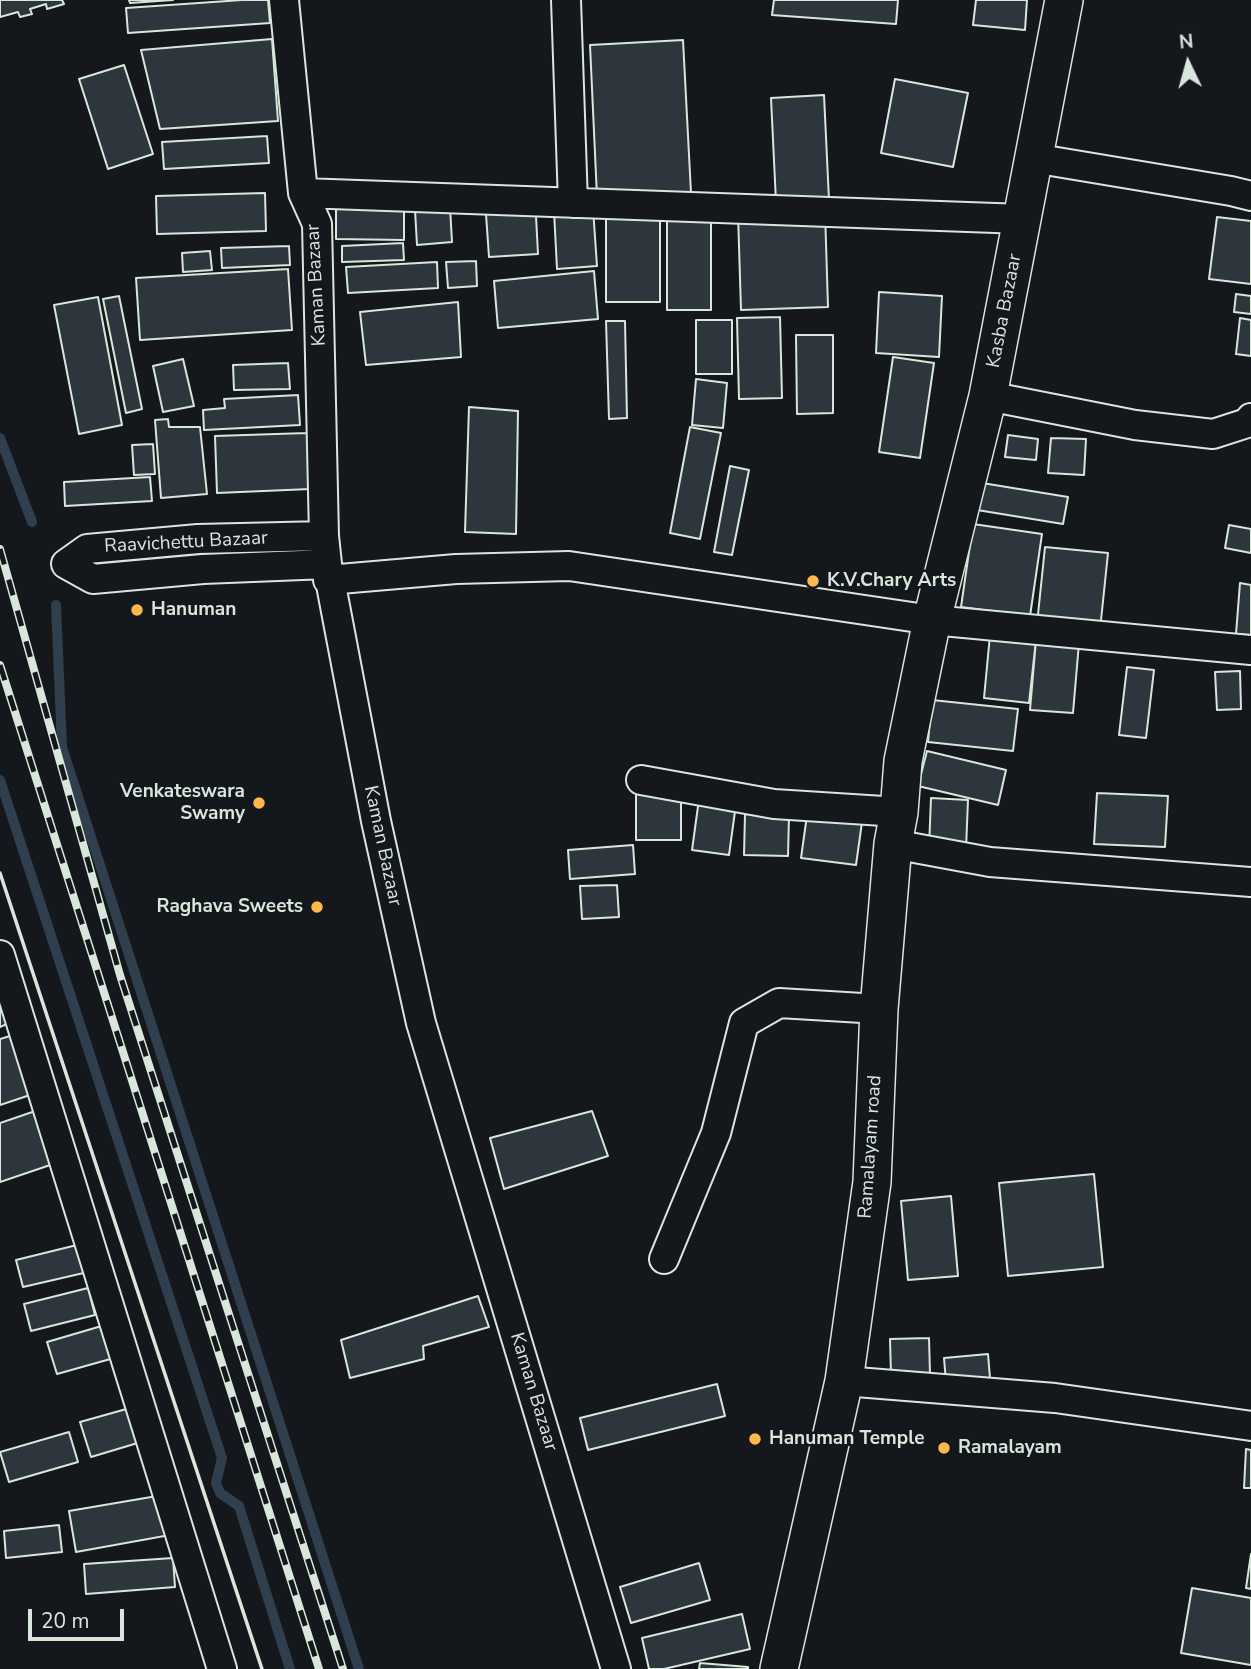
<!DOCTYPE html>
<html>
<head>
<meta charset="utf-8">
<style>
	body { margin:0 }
	#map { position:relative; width:1251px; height:1669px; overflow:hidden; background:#14181c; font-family:"Nunito Sans",sans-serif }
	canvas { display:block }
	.north { position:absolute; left:1153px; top:28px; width:70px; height:70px; -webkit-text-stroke:5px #14181c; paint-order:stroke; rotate:355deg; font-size:19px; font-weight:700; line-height:28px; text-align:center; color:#d8e6dc }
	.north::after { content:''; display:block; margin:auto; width:24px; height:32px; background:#d8e6dc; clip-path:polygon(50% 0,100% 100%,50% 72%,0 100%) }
	.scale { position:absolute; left:28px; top:1609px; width:96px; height:32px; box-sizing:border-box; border:4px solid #d8e6dc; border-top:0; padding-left:9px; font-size:21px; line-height:24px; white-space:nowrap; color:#d8e6dc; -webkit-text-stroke:5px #14181c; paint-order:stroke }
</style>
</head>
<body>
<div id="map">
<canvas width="1251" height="1669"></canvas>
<div class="north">N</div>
<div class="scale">20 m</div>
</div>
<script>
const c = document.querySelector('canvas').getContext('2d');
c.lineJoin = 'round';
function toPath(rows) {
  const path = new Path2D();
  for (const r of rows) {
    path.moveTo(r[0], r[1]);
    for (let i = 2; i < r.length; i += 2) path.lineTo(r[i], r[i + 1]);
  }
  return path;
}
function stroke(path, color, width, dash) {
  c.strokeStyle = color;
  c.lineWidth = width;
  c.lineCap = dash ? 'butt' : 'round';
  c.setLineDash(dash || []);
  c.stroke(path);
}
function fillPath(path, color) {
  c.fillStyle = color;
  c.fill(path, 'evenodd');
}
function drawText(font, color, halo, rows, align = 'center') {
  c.font = font + ' "Nunito Sans",sans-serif';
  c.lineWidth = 5;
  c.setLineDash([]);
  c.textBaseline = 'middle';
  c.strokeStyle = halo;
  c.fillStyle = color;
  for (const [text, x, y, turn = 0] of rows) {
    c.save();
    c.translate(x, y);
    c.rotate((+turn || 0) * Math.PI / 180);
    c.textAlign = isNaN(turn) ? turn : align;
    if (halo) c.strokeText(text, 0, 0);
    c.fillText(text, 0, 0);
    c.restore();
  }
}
stroke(toPath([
	[0,438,32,522],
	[56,605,62,747,359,1669],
	[0,780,222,1458,216,1483,220,1493,239,1506,290,1669]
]), '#2f3f4d', 10);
const building = toPath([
	[0,0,62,0,64,4,47,9,46,4,30,9,32,14,20,17,18,12,0,17,0,0],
	[129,0,173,0,130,3,129,0],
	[242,0,268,0,270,23,128,33,126,8,242,0],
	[774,0,898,0,896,24,772,15,774,0],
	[976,0,1027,0,1025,30,973,25,976,0],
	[272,39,278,121,160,129,141,50,272,39],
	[683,40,691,193,597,197,590,45,683,40],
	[124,65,153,154,108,169,79,79,124,65],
	[895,79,968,93,953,167,881,153,895,79],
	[824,95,829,200,776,202,771,98,824,95],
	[267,136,269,163,164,169,162,142,267,136],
	[265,193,266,231,157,234,156,196,265,193],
	[535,197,538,254,489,257,485,200,535,197],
	[336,204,404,205,404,240,336,239,336,204],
	[450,207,452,242,417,245,415,210,450,207],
	[593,208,597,266,557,269,554,211,593,208],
	[606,211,660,211,660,302,606,302,606,211],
	[825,211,828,307,741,310,738,214,825,211],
	[667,215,711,215,711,310,667,310,667,215],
	[1217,217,1251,221,1251,284,1209,279,1217,217],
	[403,243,404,260,342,262,342,246,403,243],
	[289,246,290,265,222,268,221,248,289,246],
	[210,251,212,270,183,272,182,253,210,251],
	[476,261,477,286,448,288,446,262,476,261],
	[437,262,438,288,348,293,346,267,437,262],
	[288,269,292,330,140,340,136,278,288,269],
	[594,271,598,319,498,328,494,281,594,271],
	[879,292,942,296,939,357,876,353,879,292],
	[1236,294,1251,296,1251,314,1234,312,1236,294],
	[119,296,142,409,126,413,103,299,119,296],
	[98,297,122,425,79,434,54,305,98,297],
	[458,302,461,357,366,365,360,312,458,302],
	[780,317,782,398,739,399,737,318,780,317],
	[1240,318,1251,320,1251,356,1236,354,1240,318],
	[696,320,732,320,732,374,696,374,696,320],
	[606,321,625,321,627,418,609,419,606,321],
	[796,335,833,335,833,413,797,414,796,335],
	[893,357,934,363,920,458,879,452,893,357],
	[183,359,194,406,163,412,153,366,183,359],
	[288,363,290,389,234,390,233,365,288,363],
	[696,379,727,383,723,428,692,425,696,379],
	[298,395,300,425,204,430,203,410,225,408,224,399,298,395],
	[469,407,518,411,516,534,465,532,469,407],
	[168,419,169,427,200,427,207,494,161,498,155,420,168,419],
	[690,427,721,433,700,539,670,533,690,427],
	[307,433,310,489,217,493,215,436,307,433],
	[1008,435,1038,439,1036,460,1005,457,1008,435],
	[1051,438,1086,439,1084,475,1048,473,1051,438],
	[153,444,155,474,134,475,132,445,153,444],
	[730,466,749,470,732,555,714,552,730,466],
	[150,477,152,501,65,506,64,482,150,477],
	[976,482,1068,497,1063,524,971,509,976,482],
	[973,524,1042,534,1030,616,961,607,973,524],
	[1229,525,1251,529,1251,553,1225,548,1229,525],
	[1045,547,1108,553,1100,630,1037,624,1045,547],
	[1240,583,1251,585,1251,635,1236,634,1240,583],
	[990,635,1036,640,1029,703,984,698,990,635],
	[1036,640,1079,643,1073,713,1030,710,1036,640],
	[1127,667,1154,670,1146,738,1119,735,1127,667],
	[1240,671,1241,709,1217,710,1215,672,1240,671],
	[932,700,1018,709,1013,751,928,742,932,700],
	[927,751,1006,770,998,805,918,786,927,751],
	[681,789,681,840,636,840,636,790,681,789],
	[1097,793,1168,796,1165,847,1094,844,1097,793],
	[931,798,968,800,966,849,929,848,931,798],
	[699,799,736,804,729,855,692,850,699,799],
	[808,808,863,815,856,865,801,858,808,808],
	[745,814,789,815,788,856,744,855,745,814],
	[633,845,635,874,570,879,568,850,633,845],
	[617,885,619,917,582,919,580,886,617,885],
	[0,996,11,1022,0,1027,0,996],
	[10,1036,30,1095,0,1105,0,1039,10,1036],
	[44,1108,62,1161,0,1182,0,1123,44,1108],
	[592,1111,608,1156,504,1189,490,1138,592,1111],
	[1094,1174,1103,1267,1008,1276,999,1183,1094,1174],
	[951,1196,958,1276,908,1280,901,1201,951,1196],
	[81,1244,88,1272,23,1287,16,1260,81,1244],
	[88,1288,95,1315,31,1331,24,1304,88,1288],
	[478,1296,489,1327,423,1346,424,1359,350,1378,341,1340,478,1296],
	[105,1325,114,1358,57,1374,47,1342,105,1325],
	[929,1338,930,1374,891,1375,890,1339,929,1338],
	[988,1354,990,1378,946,1382,944,1358,988,1354],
	[717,1384,725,1416,588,1450,580,1418,717,1384],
	[130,1408,141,1442,91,1457,80,1422,130,1408],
	[69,1432,78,1462,9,1482,0,1452,69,1432],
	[1246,1449,1251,1450,1251,1488,1244,1488,1246,1449],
	[163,1495,170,1535,76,1552,69,1511,163,1495],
	[59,1525,62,1552,6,1558,4,1531,59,1525],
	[1251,1554,1251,1589,1246,1588,1251,1554],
	[173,1558,175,1587,86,1594,84,1564,173,1558],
	[699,1563,710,1600,631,1623,620,1587,699,1563],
	[1192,1588,1251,1598,1251,1665,1181,1653,1192,1588],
	[742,1614,750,1649,664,1669,649,1669,642,1638,742,1614],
	[700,1663,748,1667,748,1669,699,1669,700,1663]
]);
fillPath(building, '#2c363c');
stroke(building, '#d8e6dc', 2);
const minor = toPath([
	[284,0,303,193,317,224,324,536,327,564,376,821,421,1023,616,1669],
	[566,0,573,203],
	[1033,158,1231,191,1251,196],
	[303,193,1023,219],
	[988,396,1135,425,1213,434,1247,423,1251,418],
	[324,536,198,539,87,549,66,564,93,579,203,569,327,564],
	[328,580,456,569,569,566,932,620,1251,650],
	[641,780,774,804,899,812],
	[893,844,990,862,1251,882],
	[0,955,222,1669],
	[664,1259,716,1133,744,1023,779,1003,879,1009],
	[844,1381,1055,1398,1251,1426]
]);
const tertiary = toPath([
	[779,1669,844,1381,872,1182,879,1009,893,844,899,812,903,761,932,620,988,396,1064,0]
]);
stroke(minor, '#d8e6dc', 32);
stroke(tertiary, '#d8e6dc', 40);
stroke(minor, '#14181c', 28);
stroke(tertiary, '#14181c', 37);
const rail = toPath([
	[0,549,120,975,343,1669],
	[0,665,319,1669]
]);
stroke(rail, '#d8e6dc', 8);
stroke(rail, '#14181c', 5, [16]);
stroke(toPath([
	[0,873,262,1669]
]), '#d8e6dc', 3.5);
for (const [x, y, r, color] of [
	[813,581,7,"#ffb74d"],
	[137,610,7,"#ffb74d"],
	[259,803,7,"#ffb74d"],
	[317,907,7,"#ffb74d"],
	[755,1439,7,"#ffb74d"],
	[944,1448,7,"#ffb74d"]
]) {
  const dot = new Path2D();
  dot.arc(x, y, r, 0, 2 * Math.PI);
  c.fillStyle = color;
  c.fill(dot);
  stroke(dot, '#14181c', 2.5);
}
drawText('19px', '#d8e6dc', '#14181c', [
	["Kaman Bazaar",317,285,-93],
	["Kasba Bazaar",1005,311,-79],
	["Raavichettu Bazaar",186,543,-3],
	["Kaman Bazaar",382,846,78],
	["Ramalayam road",871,1147,-86],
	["Kaman Bazaar",533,1392,73]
]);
drawText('bold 19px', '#d8e6dc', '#14181c', [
	["K.V.Chary Arts",827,581],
	["Hanuman",151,610],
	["Venkateswara",245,792,"right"],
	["Swamy",245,814,"right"],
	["Raghava Sweets",303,907,"right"],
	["Hanuman Temple",769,1439],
	["Ramalayam",958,1448]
], 'left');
</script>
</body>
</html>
